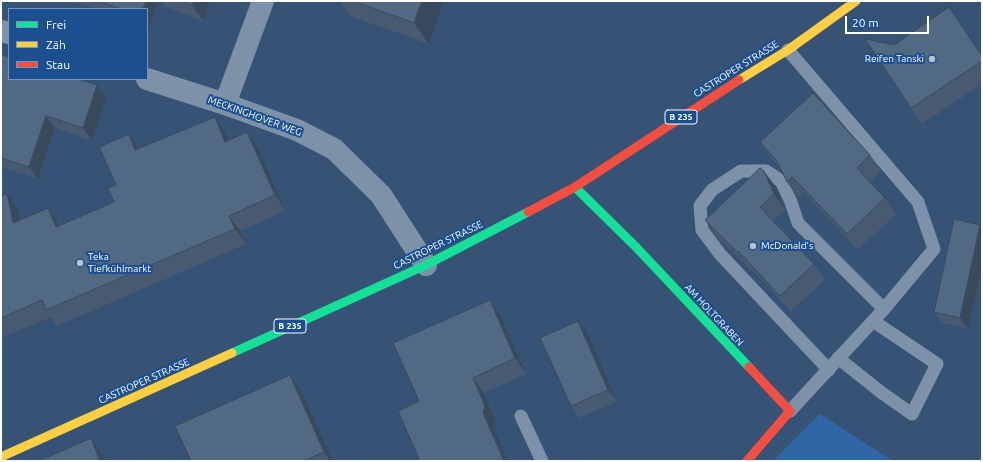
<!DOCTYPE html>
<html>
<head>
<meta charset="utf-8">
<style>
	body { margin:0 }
	#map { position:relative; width:983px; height:462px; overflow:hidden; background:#365274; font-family:Ubuntu,sans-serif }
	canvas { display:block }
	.frame { position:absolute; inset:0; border:2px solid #fff; pointer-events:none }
	.legend { position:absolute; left:8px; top:8px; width:140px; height:72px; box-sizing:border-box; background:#1b4f8f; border:1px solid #7695bc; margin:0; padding:5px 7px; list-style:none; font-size:12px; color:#fff }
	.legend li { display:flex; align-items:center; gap:8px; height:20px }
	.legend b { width:20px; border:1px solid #7695bc }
	.scale { position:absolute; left:845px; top:16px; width:84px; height:18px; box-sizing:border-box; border:2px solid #fff; border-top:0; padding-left:5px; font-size:12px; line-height:14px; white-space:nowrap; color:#fff; -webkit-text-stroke:3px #1b4f8f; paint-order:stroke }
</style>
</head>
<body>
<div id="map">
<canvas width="983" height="462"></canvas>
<div class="frame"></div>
<ul class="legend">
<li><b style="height:5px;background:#16e098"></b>Frei</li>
<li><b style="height:5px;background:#ffcf43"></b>Zäh</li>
<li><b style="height:5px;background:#f24e42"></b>Stau</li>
</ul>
<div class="scale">20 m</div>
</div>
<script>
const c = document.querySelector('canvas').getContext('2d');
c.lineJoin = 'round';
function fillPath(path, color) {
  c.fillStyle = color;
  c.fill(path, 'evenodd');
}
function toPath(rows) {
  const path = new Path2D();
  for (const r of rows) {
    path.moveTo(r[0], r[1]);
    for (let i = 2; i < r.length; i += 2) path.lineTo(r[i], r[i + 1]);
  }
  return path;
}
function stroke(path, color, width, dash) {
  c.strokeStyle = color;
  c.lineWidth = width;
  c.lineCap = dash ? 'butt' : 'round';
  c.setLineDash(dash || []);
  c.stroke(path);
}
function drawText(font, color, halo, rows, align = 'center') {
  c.font = font + ' Ubuntu,sans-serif';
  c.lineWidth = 4;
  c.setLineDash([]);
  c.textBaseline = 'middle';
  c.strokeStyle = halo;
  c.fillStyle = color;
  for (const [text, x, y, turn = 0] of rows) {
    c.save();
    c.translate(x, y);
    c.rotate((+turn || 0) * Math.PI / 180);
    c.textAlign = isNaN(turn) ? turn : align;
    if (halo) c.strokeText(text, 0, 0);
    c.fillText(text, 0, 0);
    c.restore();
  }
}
fillPath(toPath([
	[820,414,893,461,773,461]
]), '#2f66a5');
stroke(toPath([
	[788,50,918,202,934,249,884,309,790,411],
	[838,358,882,393,912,414,937,364,873,321],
	[829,370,720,254,702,230,700,206,712,190,741,171,766,171,781,181,791,202,798,223,884,309],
	[521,416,542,461]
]), '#7d92a8', 13);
stroke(toPath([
	[1,31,9,33],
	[147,79,225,104,297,130,334,149,381,195,426,265],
	[225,104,263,1]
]), '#7d92a8', 22);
stroke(toPath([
	[575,187,636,247,749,367],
	[232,353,426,265,528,212]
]), '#16e098', 9);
stroke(toPath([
	[739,80,788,50,856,1],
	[1,457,232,353]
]), '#ffcf43', 9);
stroke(toPath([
	[528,212,575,187,739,80],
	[747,461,790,411,749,367]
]), '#f24e42', 9);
fillPath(toPath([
	[67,1,155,1,157,4,149,27,147,27,147,9,97,9,79,3,79,4],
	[161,1,210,1,203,21,166,7],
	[339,1,444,1,429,44,350,16],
	[960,23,982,55,982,84,922,124,911,108,894,45],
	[1,54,106,98,92,141,55,128,38,179,1,167],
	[225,132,229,140,258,148,286,211,240,231,246,244,57,326,51,317,1,338,1,196,18,210,20,220,48,208,59,226,114,202,116,185,139,149],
	[760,142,870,155,881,171,870,182,885,198,896,214,858,250,803,192,798,198,787,182,781,169,771,158],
	[775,186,785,210,773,221,814,264,825,280,791,311,749,267,748,267,716,236,705,220],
	[980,225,982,228,982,267,968,329,942,323,934,312],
	[490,300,501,316,526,374,484,393,496,422,494,429,419,401],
	[587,332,617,401,579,418,571,406],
	[303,394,333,461,191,461]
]), '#475a72');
fillPath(toPath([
	[146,1,155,1,157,4,149,27,147,25,147,9,143,9],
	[194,1,210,1,203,21,192,5],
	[422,1,444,1,429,44,414,23],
	[97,85,106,98,92,141,83,128],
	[46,116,55,128,38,179,29,167],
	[215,117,225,132,236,157,225,142],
	[247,132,258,148,286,211,275,195],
	[129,134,139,150,135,150],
	[764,171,775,186,785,210,774,194],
	[7,194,18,210,21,224,13,223],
	[48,208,58,223,67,243,56,227],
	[229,216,240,231,246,244,235,229],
	[980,225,982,228,982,267,968,329,960,318],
	[490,300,501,316,526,374,515,358],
	[578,321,587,332,617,401,608,390],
	[290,375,303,394,333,461,330,461,324,452],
	[473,378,484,393,496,422,494,429,508,461,504,461,483,413],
	[91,438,105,459,106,461,100,461]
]), '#394a5c');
const building = toPath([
	[99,1,146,1,143,9,121,9,99,1],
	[181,1,194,1,192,5,181,1],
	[353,1,422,1,414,23,353,1],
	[949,7,982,56,982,61,911,108,865,39,894,45,949,7],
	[1,54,9,57,9,79,78,79,97,85,83,128,46,116,29,167,1,158,1,54],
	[813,93,870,155,857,168,885,198,847,234,792,177,787,182,777,161,760,142,813,93],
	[215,117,225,142,247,132,275,195,229,216,235,229,46,310,42,300,1,318,1,196,7,194,11,212,12,211,11,214,13,223,48,208,56,227,114,202,108,188,116,185,99,147,129,134,135,150,215,117],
	[760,168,764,171,774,194,760,207,814,264,780,296,738,251,737,252,705,220,760,168],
	[954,219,980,225,960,318,934,312,954,219],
	[490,300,515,358,473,378,485,406,483,413,504,461,420,461,398,411,419,401,393,343,490,300],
	[578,321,608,390,571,406,540,338,578,321],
	[290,375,324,452,305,460,305,461,191,461,175,426,290,375],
	[91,438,100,461,39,461,91,438]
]);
fillPath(building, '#526984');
stroke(building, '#394a5c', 1);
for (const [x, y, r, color] of [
	[932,59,4,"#b9c2ce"],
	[753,246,4,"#b9c2ce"],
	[80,263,4,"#b9c2ce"]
]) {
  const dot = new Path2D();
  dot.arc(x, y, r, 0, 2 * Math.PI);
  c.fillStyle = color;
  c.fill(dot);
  stroke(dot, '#1b4f8f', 1.5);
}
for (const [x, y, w] of [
	[681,117,32],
	[290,326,32]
]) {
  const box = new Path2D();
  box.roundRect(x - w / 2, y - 7, w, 14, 3);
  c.fillStyle = '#1b4f8f';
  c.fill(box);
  stroke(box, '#fff', 1);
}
drawText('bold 9px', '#fff', null, [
	["B 235",681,117],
	["B 235",290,326]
]);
drawText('10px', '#fff', '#1b4f8f', [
	["Reifen Tanski",924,59,"right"],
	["McDonald's",761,246],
	["Teka",88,257],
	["Tiefkühlmarkt",88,269]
], 'left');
drawText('10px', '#fff', '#1b4f8f', [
	["CASTROPER STRASSE",736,69,-32],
	["MECKINGHOVER WEG",255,116,20],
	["CASTROPER STRASSE",438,245,-26],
	["AM HOLTGRABEN",714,315,47],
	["CASTROPER STRASSE",144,381,-24]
]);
</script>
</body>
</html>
